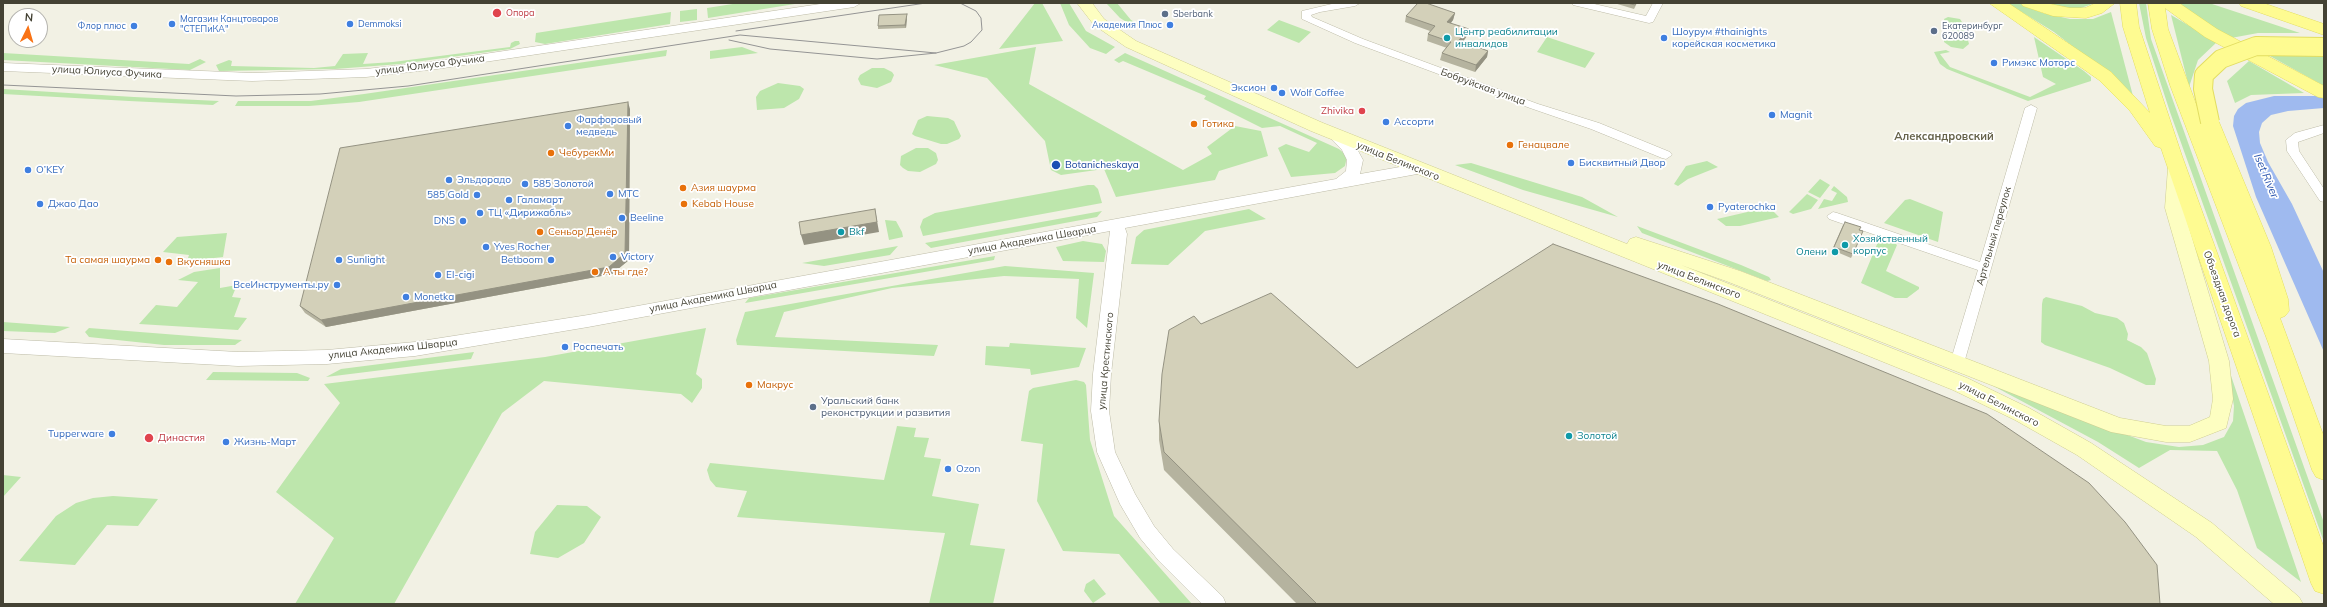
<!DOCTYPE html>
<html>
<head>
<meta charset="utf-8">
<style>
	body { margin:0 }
	#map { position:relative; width:2327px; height:607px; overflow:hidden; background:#f2f1e4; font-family:Mulish,sans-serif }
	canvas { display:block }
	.frame { position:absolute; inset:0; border:4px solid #444234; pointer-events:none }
	.north { position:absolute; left:8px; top:8px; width:40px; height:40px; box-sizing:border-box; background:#fff; border:1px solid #b4b3ae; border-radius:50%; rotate:5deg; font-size:11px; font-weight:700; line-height:16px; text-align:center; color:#444234 }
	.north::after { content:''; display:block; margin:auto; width:14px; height:18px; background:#f97214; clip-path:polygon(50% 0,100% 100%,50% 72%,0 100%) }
</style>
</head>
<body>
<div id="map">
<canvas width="2327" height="607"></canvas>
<div class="frame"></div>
<div class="north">N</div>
</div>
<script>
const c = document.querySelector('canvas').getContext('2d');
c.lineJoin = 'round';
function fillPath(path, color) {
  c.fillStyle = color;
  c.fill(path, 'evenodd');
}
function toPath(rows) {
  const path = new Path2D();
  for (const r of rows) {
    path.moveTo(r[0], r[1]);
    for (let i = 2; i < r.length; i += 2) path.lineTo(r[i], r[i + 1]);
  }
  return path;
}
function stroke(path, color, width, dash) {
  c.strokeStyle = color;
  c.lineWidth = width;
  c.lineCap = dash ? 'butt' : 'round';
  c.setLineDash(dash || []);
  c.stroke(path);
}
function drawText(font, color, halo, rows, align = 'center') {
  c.font = font + ' Mulish,sans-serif';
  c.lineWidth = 3.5;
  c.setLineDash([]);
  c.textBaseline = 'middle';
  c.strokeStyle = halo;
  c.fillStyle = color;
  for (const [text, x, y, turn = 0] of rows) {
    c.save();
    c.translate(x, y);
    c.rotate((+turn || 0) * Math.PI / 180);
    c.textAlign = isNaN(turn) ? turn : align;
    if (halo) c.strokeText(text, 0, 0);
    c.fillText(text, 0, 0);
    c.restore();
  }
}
fillPath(toPath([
	[739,3,801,3,708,18,707,8],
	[1035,3,1042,3,1063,41,999,49],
	[1060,3,1069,3,1086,31,1115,47,1106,54,1090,48,1069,25],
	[1106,3,1117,3,1131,20,1141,25,1133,26,1120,18],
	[2007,3,2019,3,2043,13,2070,19,2093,19,2111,12,2133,96,2107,73,2054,32],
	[2046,3,2095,3,2081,8,2067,8],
	[2139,3,2146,3,2151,39,2324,523,2324,542,2170,112,2146,38],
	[2180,3,2209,3,2300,33,2258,33,2231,38,2187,11],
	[697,9,697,20,680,22,680,11],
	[671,12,670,24,545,44,535,42,536,33],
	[2171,15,2217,42,2198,60,2189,87],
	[1948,17,1960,19,1964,25,1969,44,1963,49,1951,47,1944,42,1944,39,1949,37,1949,33,1952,31,1946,25,1944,19],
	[1279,20,1311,32,1299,43,1267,30],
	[1547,37,1595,53,1585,68,1537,52],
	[2034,37,2084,71,2091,77,2091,81,2028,101,1947,69,1940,64,1934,52,1946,50,1950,52,1940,54,1950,67,2030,97,2056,84,2043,77],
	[515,41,519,41,520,44,510,49,400,64,335,69,219,71,216,65,229,60,232,61,231,66,314,68,335,66,343,54,368,53,363,64,393,62,510,47,511,43],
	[742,47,758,53,710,59,710,51],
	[1036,47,1029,84,1183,170,1212,154,1207,147,1235,126,1261,131,1268,156,1219,171,1215,180,1116,197,1104,169,1061,175,1051,170,1045,141,987,78,934,65],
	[667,50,666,56,359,102,309,106,235,106,238,101,311,101,364,94],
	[3,53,189,64,200,59,206,62,190,70,3,60],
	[1125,53,1339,149,1347,156,1345,166,1335,173,1291,177,1278,148,1286,144,1309,152,1317,143,1280,126,1262,128,1204,99,1206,96,1123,61,1119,63,1114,60],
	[2317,55,2324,56,2324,86,2270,56],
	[2249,61,2304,93,2251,95,2235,103,2227,81],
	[872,68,884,68,892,72,894,75,891,82,877,88,861,85,858,79,860,75],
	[778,83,800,86,804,89,799,99,784,108,757,110,756,97,760,91],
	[3,89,134,97,219,101,213,105,129,101,3,94],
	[927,116,948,118,954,121,961,136,959,139,947,144,941,144,915,136,912,134,918,120],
	[916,148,928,148,936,153,938,160,936,164,920,172,908,171,903,168,900,165,901,156],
	[1707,161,1718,167,1688,179,1678,186,1674,184,1686,166],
	[1471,163,1582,197,1618,217,1523,190,1455,165],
	[1820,179,1830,185,1820,198,1808,192],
	[1088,185,1094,185,1098,189,1102,203,923,236,920,227,923,219,935,213],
	[1834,186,1847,197,1848,202,1818,209,1824,199,1832,201,1837,193,1831,190],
	[1807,194,1818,200,1811,209,1793,214,1789,212],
	[1910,199,1943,212,1938,242,1884,223,1905,200],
	[1769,207,1779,217,1740,226,1726,226,1717,219],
	[1249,209,1266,219,1205,231,1168,265,1131,264,1136,237,1144,230],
	[1102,211,1097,217,931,248,925,243],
	[885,220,896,221,902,232,903,237,889,240],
	[1637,226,1741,265,1769,277,1771,280,1767,281,1642,233],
	[227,233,223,257,187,261,189,255,163,252,177,237],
	[1880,237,1894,242,1897,245,1886,271,1919,287,1919,289,1907,298,1895,298,1861,283],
	[1083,241,1102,244,1106,251,1104,262,1063,261,1056,247],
	[898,246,890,255,824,266,802,263],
	[995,256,994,260,745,303,749,298],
	[1005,266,1094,273,1087,328,1076,318,1079,279,1004,276,892,288,784,312,775,337,938,345,934,356,737,345,736,340,745,312],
	[220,268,220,288,237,285,232,297,241,298,234,317,247,318,238,330,139,324,156,305,177,307,198,282,178,280,194,272],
	[2046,297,2082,306,2095,313,2117,318,2124,323,2128,334,2127,340,2141,347,2147,353,2156,379,2155,385,2146,385,2110,368,2045,345,2041,342,2042,304,2043,299],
	[3,322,70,327,55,333,3,331],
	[89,328,242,340,235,345,164,345,89,337,85,332],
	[706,328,696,374,702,379,702,388,692,403,681,394,544,381,502,413,394,604,295,604,334,538,276,492,340,403,324,384,545,357],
	[1010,343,1086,348,1079,367,1031,375,1030,369,985,365,986,346,1009,347],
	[474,352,471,359,326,377,341,369],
	[2226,361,2301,582,2257,548,2237,490,2217,451,2170,450,2139,468,2098,442,1986,382,2146,442,2179,447,2203,445,2224,437,2233,421,2234,406],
	[213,372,297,373,310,378,308,381,206,380],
	[1076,380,1084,382,1086,385,1090,440,1114,516,1192,604,1161,604,1119,554,1063,551,1037,501,1043,444,1021,441,1029,391,1033,388],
	[897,426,916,428,914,437,929,438,924,457,941,459,932,496,979,504,970,545,1005,549,993,604,929,604,945,533,737,517,747,491,716,487,710,480,707,470,710,463,884,480],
	[3,475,21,477,3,497],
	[113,496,158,499,138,526,107,525,75,565,19,561,56,516,76,503,93,498],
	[557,505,587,506,601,517,584,543,558,558,530,554,535,532],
	[1094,579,1106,594,1093,603,1084,591,1086,584]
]), '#bde6ac');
fillPath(toPath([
	[2274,96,2324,96,2324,108,2288,111,2271,115,2262,123,2259,132,2260,143,2268,162,2292,204,2324,273,2324,352,2256,197,2233,126,2234,116,2238,109,2246,103]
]), '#9fbaef');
const minor = toPath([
	[1336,3,1360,3,1355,6,1320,12,1311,15,1312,17,1363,39,1538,104,1599,123,1670,152,1672,155,1666,159,1662,158,1591,129,1530,108,1355,43,1302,19,1302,11,1336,3],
	[1572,3,1590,3,1646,16,1653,3,1663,3,1653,22,1649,23,1573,5,1572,3],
	[2031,105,2037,108,1964,363,1962,367,1957,368,1952,367,1950,363,1978,270,1829,219,1827,216,1833,212,1837,213,1980,262,2025,108,2031,105],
	[2324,125,2324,133,2298,142,2299,151,2324,189,2324,202,2320,201,2287,151,2286,140,2295,133,2324,125]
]);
const tertiary = toPath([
	[827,3,861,3,854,7,437,69,366,77,252,81,3,71,3,63,252,73,366,69,437,61,827,3],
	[1335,130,1340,132,1356,147,1363,160,1360,174,1417,164,1422,165,1425,169,1422,173,1417,174,1125,228,1127,234,1111,374,1109,411,1115,452,1135,494,1154,526,1173,549,1223,597,1226,604,1202,604,1159,561,1140,538,1120,504,1097,452,1091,411,1093,374,1110,231,588,327,415,356,327,364,238,366,3,353,3,339,238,352,327,350,415,342,588,315,1336,179,1346,171,1347,160,1342,150,1328,135,1330,132,1335,130]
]);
const secondary = toPath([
	[1077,3,1092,3,1104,19,1136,41,1323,123,1627,244,1630,239,1636,237,1740,271,2120,418,2166,426,2189,426,2210,417,2213,399,2209,361,2165,208,2168,168,2171,164,2177,162,2183,164,2186,168,2183,208,2229,361,2233,399,2226,428,2190,442,2166,442,2111,432,1726,281,1681,265,1967,378,2029,408,2091,443,2212,523,2299,597,2303,604,2274,604,2196,537,2077,455,2015,420,1953,390,1311,131,1126,47,1094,25,1077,3]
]);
const primary = toPath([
	[1989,3,2008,3,2111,72,2150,113,2123,27,2120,3,2136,3,2139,27,2182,156,2324,548,2324,594,2315,591,2311,583,2161,148,2155,146,2130,111,2099,80,1989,3],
	[2021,3,2045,3,2070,8,2085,8,2096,3,2115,3,2102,13,2086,18,2053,16,2023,6,2021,3],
	[2148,3,2179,3,2217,29,2324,86,2324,98,2318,97,2205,37,2165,8,2168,29,2202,120,2210,116,2216,118,2219,122,2271,247,2288,299,2289,311,2285,316,2280,318,2324,437,2324,480,2316,477,2312,470,2268,342,2170,85,2152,29,2148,3],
	[2239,3,2263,3,2324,24,2324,35,2241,6,2239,3]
]);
stroke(minor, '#bdbba7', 1);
stroke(tertiary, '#bdbba7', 1);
stroke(secondary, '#cfce91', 1);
stroke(primary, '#e2dd61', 1);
fillPath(minor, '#fff');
fillPath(tertiary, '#fff');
fillPath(secondary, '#fdfec1');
fillPath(primary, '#fefb91');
stroke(toPath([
	[736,31,926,3],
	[729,40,770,49,877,59,936,53,964,46,971,42,982,30,981,18,976,11,960,3],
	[3,85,236,96,320,94,408,86,740,35,936,53]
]), '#949494', 1);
const primaryBridge = toPath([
	[2210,122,2203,89,2204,75,2221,59,2256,46,2324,47]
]);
stroke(primaryBridge, '#e2dd61', 20, []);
stroke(primaryBridge, '#fefb91', 18);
fillPath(toPath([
	[1614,3,1637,3,1634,9],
	[1455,13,1453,20,1451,23,1467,36,1463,42,1488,51,1487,57,1475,72,1440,60,1442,53,1447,48,1427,41,1428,34,1430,31,1405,22,1406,16],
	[907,17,906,28,878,29,878,26],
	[630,109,629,260,612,274,326,327,305,313,300,306],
	[1843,225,1859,230,1853,254,1851,258,1832,250],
	[1201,324,1357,368,2160,604,1297,604,1164,470,1159,440,1159,421]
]), '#b5b39f');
fillPath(toPath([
	[1455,13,1453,20,1446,29,1447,22],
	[907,14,907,17,906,28,905,25],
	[1469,29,1467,36,1458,47,1459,40],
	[1488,51,1487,57,1475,72,1476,65],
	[628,102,630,109,629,260,612,274,326,327,321,320],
	[875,209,879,232,804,245,801,235]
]), '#949282');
const building = toPath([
	[1418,3,1426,3,1455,13,1447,22,1469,29,1459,40,1488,51,1476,65,1442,53,1451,42,1428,34,1435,26,1406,16,1418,3],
	[1627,3,1636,3,1635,5,1627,3],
	[907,14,905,25,878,26,879,15,907,14],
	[628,102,625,253,609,267,321,320,300,306,340,148,628,102],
	[875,209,877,222,801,235,799,222,875,209],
	[1845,222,1861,227,1859,230,1863,231,1853,254,1834,247,1845,222],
	[1553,244,1718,304,1987,414,2089,483,2125,522,2157,565,2160,604,1317,604,1164,452,1159,421,1162,374,1169,330,1194,316,1201,324,1271,293,1357,368,1553,244]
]);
fillPath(building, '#d3d0b9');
stroke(building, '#949282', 1);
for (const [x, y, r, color] of [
	[497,13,5,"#e0444e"],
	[1165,14,4,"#5c6f8a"],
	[172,24,4,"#3f7fe0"],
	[350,24,4,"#3f7fe0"],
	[1170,25,4,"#3f7fe0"],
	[134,26,4,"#3f7fe0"],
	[1934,31,4,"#5c6f8a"],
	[1447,38,4,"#0f9aa8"],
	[1664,38,4,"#3f7fe0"],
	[1994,63,4,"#3f7fe0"],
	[1274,88,4,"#3f7fe0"],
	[1282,93,4,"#3f7fe0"],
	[1362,111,4,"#e0444e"],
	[1772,115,4,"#3f7fe0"],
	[1386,122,4,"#3f7fe0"],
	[1194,124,4,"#e8710a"],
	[568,126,4,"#3f7fe0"],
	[1510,145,4,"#e8710a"],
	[551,153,4,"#e8710a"],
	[1571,163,4,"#3f7fe0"],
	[1056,165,5,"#1a4fb4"],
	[28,170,4,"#3f7fe0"],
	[449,180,4,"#3f7fe0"],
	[525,184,4,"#3f7fe0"],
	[683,188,4,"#e8710a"],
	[610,194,4,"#3f7fe0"],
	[477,195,4,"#3f7fe0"],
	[509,200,4,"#3f7fe0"],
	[40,204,4,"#3f7fe0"],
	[684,204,4,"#e8710a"],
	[1710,207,4,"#3f7fe0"],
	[480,213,4,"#3f7fe0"],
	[622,218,4,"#3f7fe0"],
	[463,221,4,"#3f7fe0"],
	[540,232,4,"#e8710a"],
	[841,232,4,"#0f9aa8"],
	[1845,245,4,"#0f9aa8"],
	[486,247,4,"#3f7fe0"],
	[1835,252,4,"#0f9aa8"],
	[613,257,4,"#3f7fe0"],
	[158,260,4,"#e8710a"],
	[339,260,4,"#3f7fe0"],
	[551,260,4,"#3f7fe0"],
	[169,262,4,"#e8710a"],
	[595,272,4,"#e8710a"],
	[438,275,4,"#3f7fe0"],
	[337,285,4,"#3f7fe0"],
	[406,297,4,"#3f7fe0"],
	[565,347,4,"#3f7fe0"],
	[749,385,4,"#e8710a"],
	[813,407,4,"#5c6f8a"],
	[112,434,4,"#3f7fe0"],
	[1569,436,4,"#0f9aa8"],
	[149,438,5,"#e0444e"],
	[226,442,4,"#3f7fe0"],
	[948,469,4,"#3f7fe0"]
]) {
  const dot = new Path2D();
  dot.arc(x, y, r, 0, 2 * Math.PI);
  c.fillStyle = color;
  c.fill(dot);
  stroke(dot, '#fff', 1.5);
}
drawText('9px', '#be3a42', '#fff', [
	["Опора",506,13]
], 'left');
drawText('9px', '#4e5e75', '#fff', [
	["Sberbank",1173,14],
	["Екатеринбург",1942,26],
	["620089",1942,36]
], 'left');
drawText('9px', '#366cbe', '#fff', [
	["Магазин Канцтоваров",180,19],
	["\"СТЕПиКА\"",180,29],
	["Demmoksi",358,24],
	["Академия Плюс",1162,25,"right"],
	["Флор плюс",126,26,"right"]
], 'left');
drawText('10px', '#0d838f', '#fff', [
	["Центр реабилитации",1455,32],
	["инвалидов",1455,44],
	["Bkf",849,232],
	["Хозяйственный",1853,239],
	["корпус",1853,251],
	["Олени",1827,252,"right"],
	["Золотой",1577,436]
], 'left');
drawText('10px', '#366cbe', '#fff', [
	["Шоурум #thainights",1672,32],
	["корейская косметика",1672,44],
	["Римэкс Моторс",2002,63],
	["Эксион",1266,88,"right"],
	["Wolf Coffee",1290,93],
	["Magnit",1780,115],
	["Фарфоровый",576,120],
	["медведь",576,132],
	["Ассорти",1394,122],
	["Бисквитный Двор",1579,163],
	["O’KEY",36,170],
	["Эльдорадо",457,180],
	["585 Золотой",533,184],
	["МТС",618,194],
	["585 Gold",469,195,"right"],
	["Галамарт",517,200],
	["Джао Дао",48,204],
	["Pyaterochka",1718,207],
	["ТЦ «Дирижабль»",488,213],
	["Beeline",630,218],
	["DNS",455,221,"right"],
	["Yves Rocher",494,247],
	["Victory",621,257],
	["Sunlight",347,260],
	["Betboom",543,260,"right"],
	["El-cigi",446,275],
	["ВсеИнструменты.ру",329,285,"right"],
	["Monetka",414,297],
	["Роспечать",573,347],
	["Tupperware",104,434,"right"],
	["Жизнь-Март",234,442],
	["Ozon",956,469]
], 'left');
drawText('10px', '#444234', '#fff', [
	["улица Юлиуса Фучика",430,65,-7],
	["улица Юлиуса Фучика",107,72,3],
	["Бобруйская улица",1483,87,20],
	["улица Белинского",1398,161,22],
	["Артельный переулок",1994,236,-74],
	["улица Академика Шварца",1032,240,-10],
	["улица Белинского",1699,280,21],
	["Объездная дорога",2222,294,70],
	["улица Академика Шварца",713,297,-11],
	["улица Академика Шварца",393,349,-6],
	["улица Крестинского",1106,361,-85],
	["улица Белинского",1999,404,27]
]);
drawText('10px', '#be3a42', '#fff', [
	["Zhivika",1354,111],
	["Династия",158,438,"left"]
], 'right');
drawText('10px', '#c56008', '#fff', [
	["Готика",1202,124],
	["Генацвале",1518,145],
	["ЧебурекМи",559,153],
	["Азия шаурма",691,188],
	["Kebab House",692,204],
	["Сеньор Денёр",548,232],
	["Та самая шаурма",150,260,"right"],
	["Вкусняшка",177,262],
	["А ты где?",603,272],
	["Макрус",757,385]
], 'left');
drawText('10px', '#164399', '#fff', [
	["Botanicheskaya",1065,165]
], 'left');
drawText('10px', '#4e5e75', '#fff', [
	["Уральский банк",821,401],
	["реконструкции и развития",821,413]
], 'left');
drawText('bold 11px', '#66634b', '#fff', [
	["Александровский",1944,137]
]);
drawText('italic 11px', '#2e57ae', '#fff', [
	["Iset River",2266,176,67]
]);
</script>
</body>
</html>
